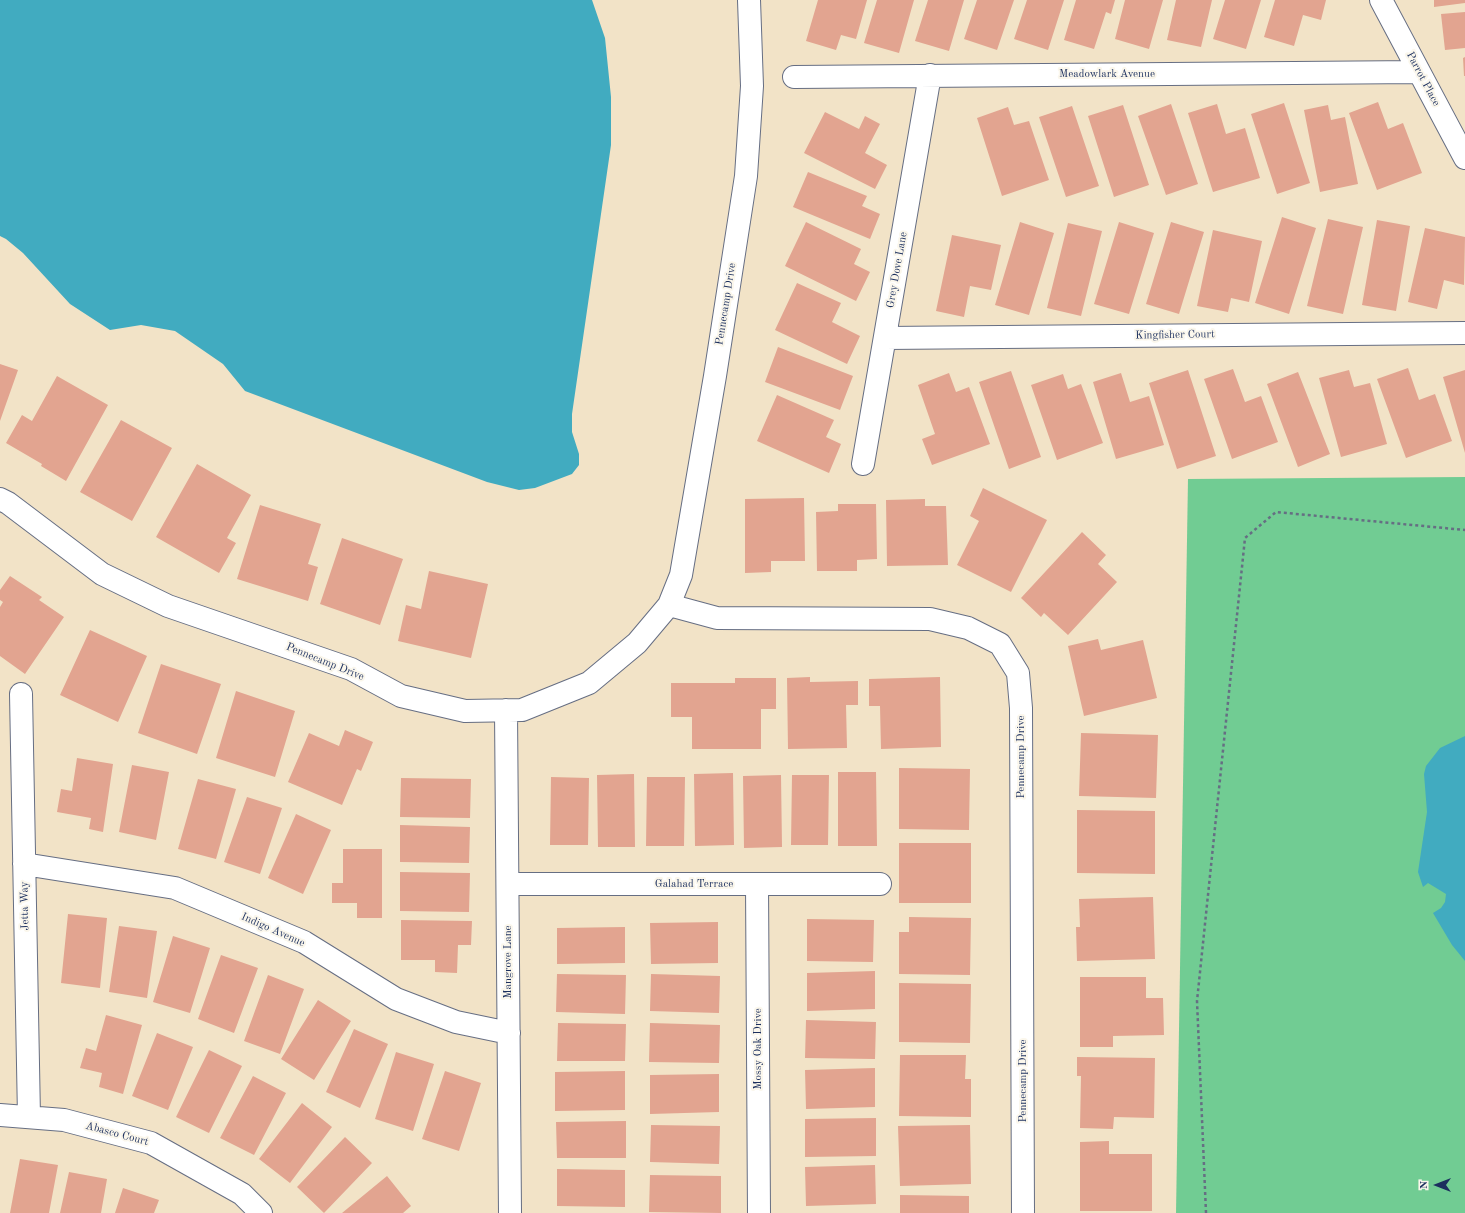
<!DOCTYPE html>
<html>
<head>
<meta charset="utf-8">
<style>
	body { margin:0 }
	#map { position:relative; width:1465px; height:1213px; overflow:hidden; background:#f2e3c7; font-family:"Old Standard TT",serif }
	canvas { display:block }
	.north { position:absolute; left:1417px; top:1165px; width:40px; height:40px; -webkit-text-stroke:3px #fbf7ec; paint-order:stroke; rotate:270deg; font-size:11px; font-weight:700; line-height:16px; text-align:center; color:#1b2f5e }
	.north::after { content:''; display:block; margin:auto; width:14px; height:18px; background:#1b2f5e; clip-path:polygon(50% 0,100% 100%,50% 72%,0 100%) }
</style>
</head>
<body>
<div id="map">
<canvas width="1465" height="1213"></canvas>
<div class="north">N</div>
</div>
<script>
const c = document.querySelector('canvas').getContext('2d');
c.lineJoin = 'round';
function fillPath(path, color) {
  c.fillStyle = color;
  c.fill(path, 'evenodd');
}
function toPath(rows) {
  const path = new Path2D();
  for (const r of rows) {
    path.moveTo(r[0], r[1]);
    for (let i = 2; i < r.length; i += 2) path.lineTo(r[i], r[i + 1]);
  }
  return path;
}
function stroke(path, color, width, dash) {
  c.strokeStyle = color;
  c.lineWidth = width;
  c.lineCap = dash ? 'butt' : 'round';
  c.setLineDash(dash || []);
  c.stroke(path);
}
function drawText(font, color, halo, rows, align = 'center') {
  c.font = font + ' "Old Standard TT",serif';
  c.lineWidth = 4;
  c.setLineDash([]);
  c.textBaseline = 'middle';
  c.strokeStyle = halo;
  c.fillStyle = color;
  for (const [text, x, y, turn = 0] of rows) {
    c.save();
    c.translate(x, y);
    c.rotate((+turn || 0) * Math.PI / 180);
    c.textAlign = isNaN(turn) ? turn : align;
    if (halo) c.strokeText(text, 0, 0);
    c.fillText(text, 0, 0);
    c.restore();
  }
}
fillPath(toPath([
	[1465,477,1465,1213,1176,1213,1188,479]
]), '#71cc93');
fillPath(toPath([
	[0,0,592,0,605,38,611,97,611,145,572,414,572,432,579,454,579,465,572,474,535,488,519,490,487,482,245,391,223,364,175,331,141,325,110,330,70,304,23,253,6,239,0,236],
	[1465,736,1465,961,1452,945,1433,913,1441,908,1445,902,1446,894,1428,883,1423,887,1418,872,1427,812,1424,774,1426,766,1440,748]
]), '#41abc0');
fillPath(toPath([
	[818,0,867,0,856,39,841,35,836,50,806,41],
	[877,0,914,0,899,53,864,43],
	[928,0,964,0,949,51,915,41],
	[977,0,1014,0,997,50,964,39],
	[1027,0,1064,0,1048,50,1014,39],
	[1076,0,1115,0,1111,14,1106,12,1094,49,1064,40],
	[1125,0,1163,0,1149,49,1115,39],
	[1176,0,1212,0,1201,47,1167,40],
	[1225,0,1261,0,1246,49,1213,39],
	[1275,0,1326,0,1321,20,1303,15,1294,46,1264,37],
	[1434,0,1465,0,1465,3,1434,7],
	[1465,12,1465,48,1445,50,1441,14],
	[1465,57,1465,76,1464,76,1463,58],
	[1378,102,1388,129,1403,123,1422,173,1377,190,1349,113],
	[1284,103,1310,183,1277,194,1251,114],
	[1171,104,1198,184,1166,195,1138,116],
	[1217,104,1226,134,1245,128,1260,178,1213,192,1188,113],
	[1123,105,1149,185,1114,197,1088,116],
	[1328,105,1331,120,1345,117,1358,184,1320,192,1304,110],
	[1072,106,1099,186,1066,197,1039,117],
	[1008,107,1014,125,1029,121,1049,180,1002,196,977,118],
	[825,112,859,129,865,116,880,124,865,153,887,165,875,189,804,153],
	[808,172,867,196,862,206,880,214,870,239,793,207],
	[1282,217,1316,228,1289,314,1255,303],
	[1328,219,1363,227,1343,314,1307,306],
	[1377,220,1410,226,1396,311,1362,305],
	[806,222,861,249,854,264,870,272,856,301,785,266],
	[1020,222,1054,233,1029,315,995,305],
	[1119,222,1154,233,1129,314,1094,304],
	[1171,222,1204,232,1179,314,1146,304],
	[1068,223,1102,231,1081,316,1047,308],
	[1425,228,1465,237,1464,285,1444,280,1437,309,1408,302],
	[1213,230,1262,241,1249,302,1231,298,1228,312,1197,306],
	[952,235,1001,245,991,290,970,286,964,317,936,311],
	[797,283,841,303,832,322,860,336,847,364,775,330],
	[778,347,853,376,840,410,765,382],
	[0,364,18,370,0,421],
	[1408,368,1419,400,1435,394,1452,441,1406,458,1377,379],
	[1233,369,1245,402,1261,396,1278,442,1232,459,1204,379],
	[1188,370,1216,456,1177,469,1149,383],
	[1349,370,1354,387,1370,383,1387,444,1341,457,1319,378],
	[1465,370,1465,453,1443,377],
	[1011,371,1041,457,1009,469,979,382],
	[1298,372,1330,454,1298,467,1267,384],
	[949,373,956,392,969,387,990,444,932,465,922,439,935,434,918,385],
	[1121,373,1130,402,1149,396,1164,445,1116,459,1093,382],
	[1063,374,1068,389,1081,384,1103,443,1057,460,1031,385],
	[57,376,108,405,66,481,41,466,42,464,6,443,22,415,32,421],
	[777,395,834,420,826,437,841,444,829,473,757,441],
	[121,420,172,448,132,521,80,492],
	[197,464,251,495,227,538,236,543,219,573,156,537],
	[983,488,1047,520,1011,592,957,565,979,521,970,516],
	[804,498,805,561,771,561,771,572,745,573,745,499],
	[925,499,925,506,946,506,948,565,887,566,886,500],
	[838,504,876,504,877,559,857,560,857,571,817,571,816,512,838,511],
	[260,505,321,524,308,564,318,567,308,601,237,579],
	[1082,532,1106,555,1098,564,1117,582,1068,635,1044,613,1041,617,1021,598],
	[342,538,403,559,380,625,320,604],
	[429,571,488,584,471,658,398,641,406,605,421,609],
	[10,576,42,597,39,600,64,617,25,674,0,656,0,607,3,602,0,600,0,590],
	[90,630,147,656,118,722,60,695],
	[1098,639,1101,650,1143,640,1157,698,1084,716,1068,646],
	[161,664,221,684,197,754,138,733],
	[810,677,810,682,858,681,858,705,846,705,847,748,788,749,787,678],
	[940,677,941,747,881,749,880,706,869,706,869,679],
	[735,678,776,678,776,709,761,709,761,749,692,749,692,717,671,717,671,683,735,683],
	[236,691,295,711,275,777,216,758],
	[345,730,373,742,361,771,357,769,342,805,288,782,309,733,339,746],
	[1081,733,1158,735,1156,798,1079,796],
	[77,758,113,764,103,832,89,829,91,818,57,812,61,789,72,791],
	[132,765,169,772,156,840,119,832],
	[899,768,970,769,969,830,899,829],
	[838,772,876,772,877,846,838,846],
	[733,773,734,845,695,846,694,774],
	[634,774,635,847,598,847,597,775],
	[781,775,782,847,744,848,743,776],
	[792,775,829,775,828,845,791,845],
	[551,777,589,778,588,845,550,845],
	[647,777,685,777,684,846,646,846],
	[401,778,471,779,470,818,400,817],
	[198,779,236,789,216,859,178,849],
	[247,797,282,808,260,874,224,862],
	[1077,810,1155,811,1155,874,1077,873],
	[296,814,331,830,303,894,268,878],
	[400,825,470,827,469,863,400,862],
	[899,843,971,843,971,903,899,903],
	[343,849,382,849,382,918,357,918,357,903,332,903,332,883,343,883],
	[400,872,470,873,469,912,400,911],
	[1153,897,1155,959,1077,961,1076,927,1080,927,1079,899],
	[68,914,107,918,100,988,61,983],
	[909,917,971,918,970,975,899,974,899,932,909,932],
	[807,919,874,920,873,962,807,961],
	[401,920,472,921,471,945,458,945,457,973,435,972,435,960,401,960],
	[718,922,718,963,651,964,650,923],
	[119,926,157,931,147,998,109,992],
	[625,927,625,963,557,964,557,928],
	[173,936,210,948,190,1013,153,1002],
	[221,955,258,968,234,1033,198,1019],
	[875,971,875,1009,807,1011,807,973],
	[557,974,626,975,625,1014,556,1012],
	[651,974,720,976,719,1013,650,1011],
	[268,975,304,989,280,1054,244,1041],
	[1080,977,1146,977,1146,998,1163,998,1164,1035,1113,1036,1113,1047,1080,1047],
	[899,983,971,984,970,1043,899,1042],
	[318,1000,351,1021,314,1080,281,1059],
	[106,1015,142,1025,123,1094,99,1087,102,1073,80,1068,86,1048,96,1051],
	[806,1020,876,1022,875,1059,805,1058],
	[558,1023,626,1024,625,1061,557,1061],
	[650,1023,720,1025,719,1063,649,1062],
	[354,1029,388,1044,360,1108,326,1092],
	[157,1033,193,1047,168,1110,132,1096],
	[209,1050,242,1066,209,1133,176,1117],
	[396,1052,434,1064,413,1131,375,1119],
	[900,1055,966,1055,965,1079,971,1079,971,1117,899,1116],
	[1077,1057,1155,1058,1154,1118,1114,1117,1113,1129,1080,1128,1081,1076,1077,1076],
	[875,1068,875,1107,806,1109,805,1070],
	[445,1071,481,1083,459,1151,422,1139],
	[625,1071,625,1110,555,1111,555,1072],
	[719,1074,719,1112,650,1114,650,1075],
	[253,1076,286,1093,254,1155,220,1138],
	[302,1103,332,1127,290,1183,259,1159],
	[876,1118,876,1156,805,1157,805,1119],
	[626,1121,626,1158,557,1158,556,1122],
	[651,1125,720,1126,719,1164,650,1162],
	[970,1125,971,1184,900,1186,898,1126],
	[345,1137,372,1163,324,1213,297,1187],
	[1109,1141,1109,1154,1152,1154,1152,1211,1080,1211,1080,1142],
	[20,1159,58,1165,49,1213,10,1213],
	[875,1165,876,1204,806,1206,805,1167],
	[557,1169,625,1170,625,1207,557,1206],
	[69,1172,107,1179,101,1213,60,1213],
	[650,1175,721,1176,721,1213,649,1212],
	[387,1176,411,1206,403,1213,342,1213],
	[123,1188,159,1200,154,1213,115,1213],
	[900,1195,969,1196,969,1213,900,1213]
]), '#e2a490');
const minor = toPath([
	[1381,0,1465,158],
	[794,77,1419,72],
	[885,338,1465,333],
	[863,464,930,75],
	[0,499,8,503,102,574,168,606,351,669,401,696,465,711,522,710,589,683,637,643,669,605,681,575,715,376,746,176,752,86,749,0],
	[669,605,717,618,930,619,968,628,1000,644,1018,673,1021,708,1023,1213],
	[21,694,29,1117],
	[506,710,510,1213],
	[24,864,175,888,304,942,396,999,456,1022,509,1033],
	[508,884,880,884],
	[757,884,759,1213],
	[0,1115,64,1120,151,1143,242,1194,261,1213]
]);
stroke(minor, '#666e83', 24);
stroke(toPath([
	[1206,1213,1197,1001,1245,538,1276,512,1465,530]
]), '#666e83', 2.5, [3, 3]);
stroke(minor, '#fff', 22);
drawText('11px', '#1b2f5e', '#fbf7ec', [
	["Meadowlark Avenue",1107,74],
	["Parrot Place",1423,79,62],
	["Grey Dove Lane",897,270,-80],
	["Pennecamp Drive",726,304,-81],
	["Kingfisher Court",1175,335,-1],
	["Pennecamp Drive",325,662,22],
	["Pennecamp Drive",1021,757,-90],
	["Galahad Terrace",694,884],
	["Jetta Way",25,906,-91],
	["Indigo Avenue",273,930,24],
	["Mangrove Lane",508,962,-90],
	["Mossy Oak Drive",758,1049,-90],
	["Pennecamp Drive",1023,1081,-90],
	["Abasco Court",117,1134,15]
]);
</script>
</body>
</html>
